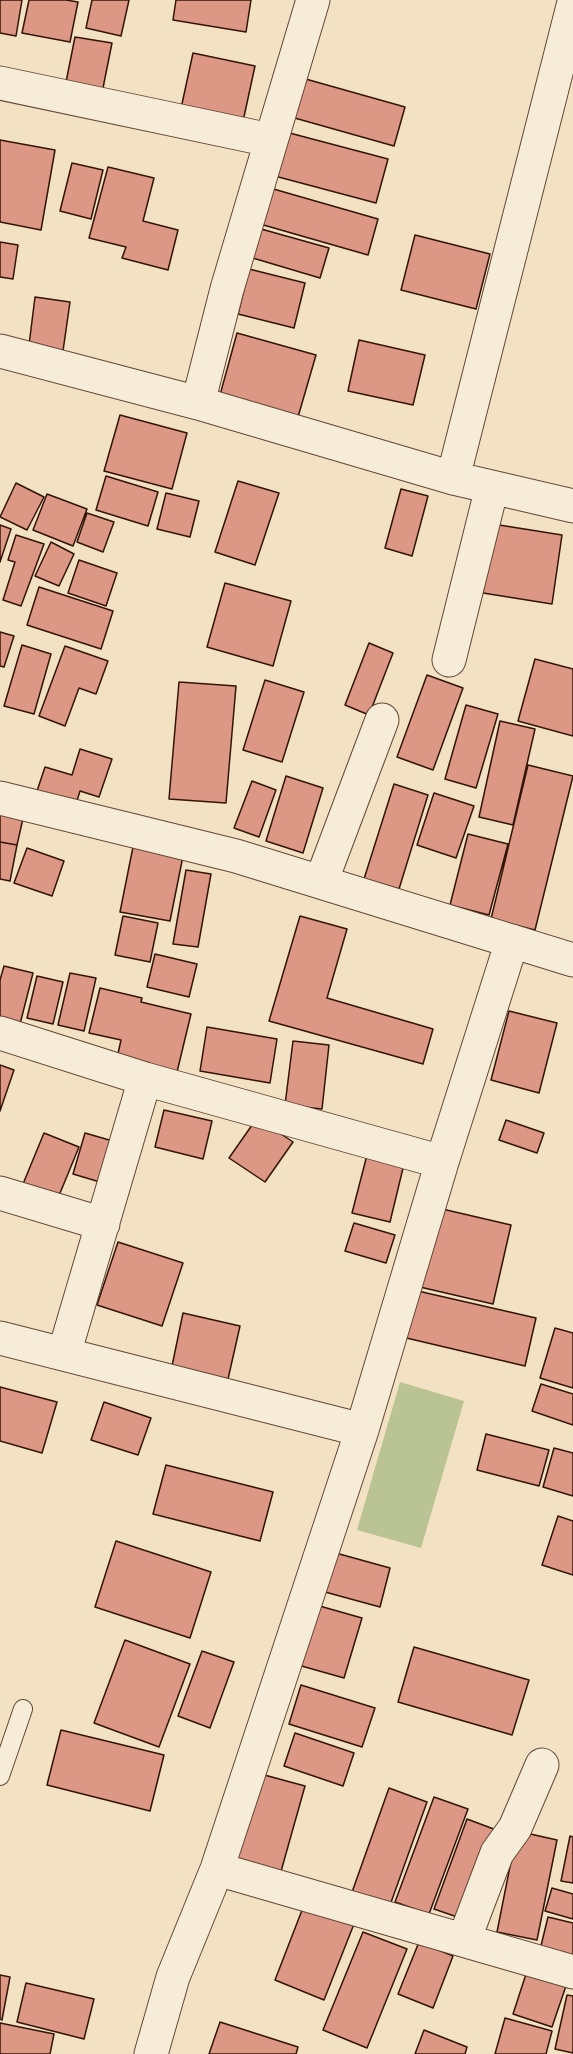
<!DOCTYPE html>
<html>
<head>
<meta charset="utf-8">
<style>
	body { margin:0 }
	canvas { display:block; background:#f2e1c2 }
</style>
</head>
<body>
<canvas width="573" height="2054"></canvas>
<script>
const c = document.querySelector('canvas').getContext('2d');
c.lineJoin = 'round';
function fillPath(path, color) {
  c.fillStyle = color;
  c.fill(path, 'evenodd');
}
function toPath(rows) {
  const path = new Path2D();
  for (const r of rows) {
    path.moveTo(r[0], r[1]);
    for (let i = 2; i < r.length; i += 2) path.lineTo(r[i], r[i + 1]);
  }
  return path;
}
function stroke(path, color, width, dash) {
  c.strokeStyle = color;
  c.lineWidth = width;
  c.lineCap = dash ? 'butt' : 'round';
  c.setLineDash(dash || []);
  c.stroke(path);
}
fillPath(toPath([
	[400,1382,464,1401,421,1548,357,1530]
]), '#bac393');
const building = toPath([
	[0,0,22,0,16,36,0,33,0,0],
	[29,0,66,0,78,2,70,42,22,33,29,0],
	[92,0,129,0,121,36,86,28,92,0],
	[176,0,251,0,246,32,173,20,176,0],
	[75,37,112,43,102,93,65,87,75,37],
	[193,53,255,66,242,126,180,113,193,53],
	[295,76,405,107,394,146,284,115,295,76],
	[282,131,388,159,376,203,271,175,282,131],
	[0,140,55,150,41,230,0,222,0,140],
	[72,163,103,170,91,219,60,211,72,163],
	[108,167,154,178,143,221,178,230,168,270,122,258,126,247,89,238,108,167],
	[263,186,378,219,368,255,253,222,263,186],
	[254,227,329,248,320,278,246,256,254,227],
	[415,235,490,254,476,309,401,290,415,235],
	[0,242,18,245,13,279,0,277,0,242],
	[249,269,305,283,294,328,238,314,249,269],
	[35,297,70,302,62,358,28,353,35,297],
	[237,333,316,355,298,417,220,395,237,333],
	[359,340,425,355,413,405,348,391,359,340],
	[120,415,187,433,172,489,104,471,120,415],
	[106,476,158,492,148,526,96,510,106,476],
	[238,481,279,493,255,565,215,552,238,481],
	[16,483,44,497,27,530,0,517,16,483],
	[401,489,428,496,412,556,385,548,401,489],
	[166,493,199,501,190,537,157,529,166,493],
	[47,494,87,509,73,546,33,530,47,494],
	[87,513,114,522,103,552,77,542,87,513],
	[493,524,562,535,552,604,483,593,493,524],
	[0,525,11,529,0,562,0,525],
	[16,535,44,544,21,606,3,600,15,562,8,560,16,535],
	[51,542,74,554,59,586,35,576,51,542],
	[79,560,117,573,106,606,68,593,79,560],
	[225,583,291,601,273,666,207,647,225,583],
	[39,587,113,611,101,649,27,625,39,587],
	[0,632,14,636,4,667,0,666,0,632],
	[369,643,393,653,369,715,345,705,369,643],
	[22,645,51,654,34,714,4,706,22,645],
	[65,646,108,661,96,694,79,688,65,726,39,716,65,646],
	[535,659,573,669,573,736,518,721,535,659],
	[427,675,463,688,433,770,397,757,427,675],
	[265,680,304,692,282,762,243,750,265,680],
	[179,682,236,686,226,803,169,799,179,682],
	[466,705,498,714,476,788,445,779,466,705],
	[500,721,535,729,513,825,479,817,500,721],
	[80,749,112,759,99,797,80,791,75,807,36,794,45,767,72,775,80,749],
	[528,765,573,776,535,930,491,919,528,765],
	[286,776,323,788,303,853,266,841,286,776],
	[252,781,276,790,259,837,234,828,252,781],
	[394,784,428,795,399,889,364,879,394,784],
	[434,793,474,806,456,858,417,845,434,793],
	[0,809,24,814,17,845,0,842,0,809],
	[468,834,508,844,489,915,450,905,468,834],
	[0,842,17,845,10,881,0,879,0,842],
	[133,847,183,856,170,921,120,912,133,847],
	[27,848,64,861,52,896,14,883,27,848],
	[186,870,211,874,198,947,173,944,186,870],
	[123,916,158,923,150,962,115,955,123,916],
	[300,916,347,929,327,998,433,1029,423,1064,269,1021,300,916],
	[155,954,197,964,189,997,147,987,155,954],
	[4,966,33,973,19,1028,0,1023,0,980,4,966],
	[70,973,96,978,84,1031,58,1025,70,973],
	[37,976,63,982,53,1024,27,1018,37,976],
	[100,988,142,998,141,1002,191,1014,177,1072,117,1058,121,1040,89,1033,100,988],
	[509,1011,557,1023,539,1093,491,1080,509,1011],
	[207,1027,277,1039,270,1083,200,1071,207,1027],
	[293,1041,329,1045,322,1109,285,1105,293,1041],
	[0,1065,14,1070,0,1111,0,1065],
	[164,1110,212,1121,203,1159,155,1147,164,1110],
	[257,1118,293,1142,265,1182,229,1158,257,1118],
	[506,1120,544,1133,537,1153,499,1140,506,1120],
	[44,1133,79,1147,58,1198,23,1184,44,1133],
	[85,1133,123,1144,110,1185,73,1174,85,1133],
	[367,1155,404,1164,390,1222,352,1213,367,1155],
	[438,1208,511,1225,493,1304,420,1287,438,1208],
	[354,1223,395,1235,386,1263,345,1251,354,1223],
	[118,1242,183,1263,162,1326,97,1305,118,1242],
	[409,1289,536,1318,525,1366,398,1336,409,1289],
	[183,1313,240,1326,228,1379,172,1366,183,1313],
	[555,1328,573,1333,573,1388,540,1378,555,1328],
	[541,1384,573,1394,573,1425,532,1411,541,1384],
	[0,1387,57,1402,42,1453,0,1441,0,1387],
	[104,1402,151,1418,138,1455,91,1440,104,1402],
	[486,1434,549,1450,539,1486,477,1470,486,1434],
	[554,1448,573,1453,573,1496,543,1487,554,1448],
	[166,1465,273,1492,260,1541,153,1514,166,1465],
	[558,1516,573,1521,573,1575,542,1565,558,1516],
	[116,1541,211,1572,190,1638,95,1607,116,1541],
	[325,1550,390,1568,380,1607,314,1589,325,1550],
	[309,1603,362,1618,344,1678,291,1663,309,1603],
	[125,1640,190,1664,159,1747,94,1723,125,1640],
	[414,1647,529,1680,512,1735,398,1702,414,1647],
	[202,1651,234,1662,210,1728,178,1716,202,1651],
	[301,1685,375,1708,362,1747,289,1724,301,1685],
	[61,1730,164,1755,150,1811,47,1785,61,1730],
	[295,1733,354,1753,343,1786,284,1766,295,1733],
	[257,1773,305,1786,278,1882,231,1869,257,1773],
	[389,1788,427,1802,389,1908,351,1895,389,1788],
	[434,1797,468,1809,429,1914,395,1902,434,1797],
	[467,1819,499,1831,466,1920,434,1909,467,1819],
	[517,1831,557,1840,537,1940,497,1932,517,1831],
	[570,1836,573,1837,573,1883,561,1881,570,1836],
	[552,1888,573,1894,573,1919,545,1911,552,1888],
	[304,1905,354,1924,324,2000,275,1980,304,1905],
	[548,1917,573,1923,573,1966,538,1958,548,1917],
	[363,1932,407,1949,367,2048,323,2030,363,1932],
	[419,1942,453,1956,433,2008,398,1994,419,1942],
	[527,1971,567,1983,552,2027,513,2014,527,1971],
	[0,1975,10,1977,2,2020,0,2019,0,1975],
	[26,1983,94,1999,84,2039,17,2022,26,1983],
	[567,1995,573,1996,573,2053,555,2049,567,1995],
	[505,2018,552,2031,546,2054,495,2054,505,2018],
	[220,2022,298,2047,296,2054,209,2054,220,2022],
	[0,2023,54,2034,50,2054,0,2054,0,2023],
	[424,2030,467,2047,465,2054,415,2054,424,2030]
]);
fillPath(building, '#dd9785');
stroke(building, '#331407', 1.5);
const service = toPath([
	[0,1776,23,1709]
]);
const minor = toPath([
	[0,83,270,140],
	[0,351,198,403,453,478,573,506],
	[198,403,227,289,313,0],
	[453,478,573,6],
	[449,660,492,487],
	[0,798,236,856,573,960],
	[321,882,382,720],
	[0,1033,145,1079,442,1162],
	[0,1193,103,1224],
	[0,1338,362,1430],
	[64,1354,145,1079],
	[217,1869,573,1972],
	[464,1940,497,1853,515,1828,542,1765],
	[151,2054,173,1977,217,1869,362,1430,442,1162,512,941]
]);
stroke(service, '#634736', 20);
stroke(minor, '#634736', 35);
stroke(service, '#f7ecd7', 18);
stroke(minor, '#f7ecd7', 33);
</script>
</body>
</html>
